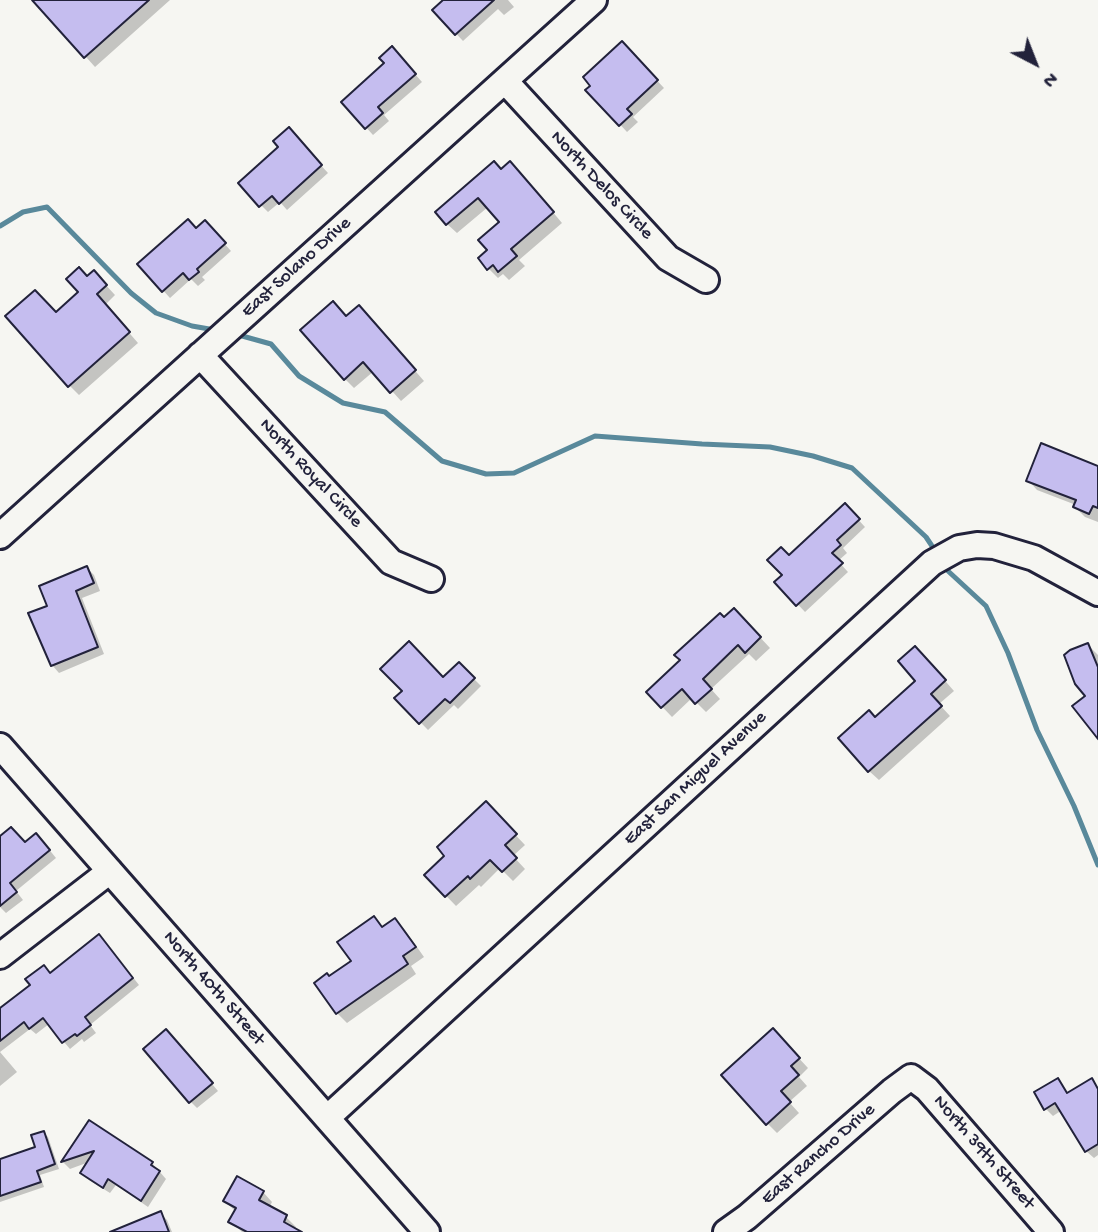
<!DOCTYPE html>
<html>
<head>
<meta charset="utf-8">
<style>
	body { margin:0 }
	#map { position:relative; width:1098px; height:1232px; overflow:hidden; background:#f6f6f2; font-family:"Gochi Hand",sans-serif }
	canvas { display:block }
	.north { position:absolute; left:1000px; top:28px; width:70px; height:70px; -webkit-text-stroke:5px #f6f6f2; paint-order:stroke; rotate:138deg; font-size:19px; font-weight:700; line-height:28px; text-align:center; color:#22223b }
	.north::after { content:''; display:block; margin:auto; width:24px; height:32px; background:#22223b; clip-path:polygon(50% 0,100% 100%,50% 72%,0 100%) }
</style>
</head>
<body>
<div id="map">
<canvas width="1098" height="1232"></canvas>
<div class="north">N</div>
</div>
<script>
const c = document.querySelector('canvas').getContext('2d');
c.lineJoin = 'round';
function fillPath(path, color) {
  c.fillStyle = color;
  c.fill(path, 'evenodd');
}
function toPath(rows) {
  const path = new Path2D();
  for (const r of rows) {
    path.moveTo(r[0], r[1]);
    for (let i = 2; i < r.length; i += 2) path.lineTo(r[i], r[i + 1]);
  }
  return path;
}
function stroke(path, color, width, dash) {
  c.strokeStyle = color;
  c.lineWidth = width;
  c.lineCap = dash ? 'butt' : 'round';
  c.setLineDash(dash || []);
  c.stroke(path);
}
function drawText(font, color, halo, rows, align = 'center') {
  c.font = font + ' "Gochi Hand",sans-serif';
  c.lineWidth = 5;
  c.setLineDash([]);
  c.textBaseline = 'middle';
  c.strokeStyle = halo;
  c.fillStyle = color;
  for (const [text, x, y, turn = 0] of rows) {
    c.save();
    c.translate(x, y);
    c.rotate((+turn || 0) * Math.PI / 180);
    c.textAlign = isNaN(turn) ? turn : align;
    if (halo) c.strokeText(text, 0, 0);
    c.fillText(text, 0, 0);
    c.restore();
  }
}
fillPath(toPath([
	[35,0,170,0,95,67],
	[445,0,508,0,514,7,504,15,498,9,463,41,434,10],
	[622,43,664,88,633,117,638,122,627,132,588,90],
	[399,56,422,82,384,115,389,121,373,135,343,102],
	[295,137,328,173,287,210,280,202,268,212,261,205],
	[501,171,520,173,562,223,519,260,525,266,509,280,503,274,498,278,489,269,489,251,501,222,488,207,457,233,447,224],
	[197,230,212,230,231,251,202,277,205,280,198,286,191,279,170,298,139,264],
	[88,278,103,282,115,295,105,305,138,343,79,395,69,385,56,314,81,293],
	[368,317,424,381,401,401,374,371,354,388,345,379],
	[1098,469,1098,522,1085,517,1075,507,1076,505,1037,490,1028,480],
	[845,505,865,527,843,548,847,553,838,561,848,572,805,612,777,582],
	[87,568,94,575,100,591,82,598,104,654,59,673,52,665,49,607],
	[724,620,744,620,770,648,756,661,749,654,711,689,720,699,706,712,692,698,672,717,648,692],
	[1088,645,1098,655,1098,741,1094,731,1087,696],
	[925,658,954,691,939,704,950,716,879,780,869,771,875,719,918,681],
	[459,664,481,686,458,709,454,705,428,730,397,698,443,679],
	[486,804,525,845,513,856,525,869,513,881,500,868,481,887,479,885,456,906,426,875,447,856],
	[0,839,25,844,43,842,56,858,16,891,23,900,6,913,0,907],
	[374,919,384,928,395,920,405,930,424,957,411,966,416,974,347,1023,337,1013,330,978,353,962],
	[105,942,139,985,90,1025,96,1033,84,1042,82,1039,70,1049,49,1024,36,1034,30,1029,0,1052,17,1072,0,1086,0,1023,51,974],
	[173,1038,218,1091,197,1108,190,1101],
	[782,1040,808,1068,799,1077,807,1086,789,1102,799,1113,777,1133,767,1123],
	[1057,1080,1069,1094,1091,1080,1098,1087,1098,1155,1094,1158,1086,1151,1062,1110,1053,1116,1046,1109],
	[89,1122,152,1163,166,1179,148,1207,116,1185,110,1193,89,1180,82,1173,89,1162,70,1169,63,1162],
	[44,1133,48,1137,59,1169,40,1175,44,1187,0,1202,0,1161,37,1148],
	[263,1192,272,1202,269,1208,286,1217,296,1227,294,1230,298,1232,242,1232,231,1221,236,1212,225,1201],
	[160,1213,167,1220,172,1232,130,1232]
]), '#0003');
stroke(toPath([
	[0,226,23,212,47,207,131,293,156,313,192,326,215,330],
	[235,334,271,344,299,376,343,403,385,412,442,461,486,474,514,473,595,436,702,444,770,447,813,456,852,468,926,537,936,552],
	[943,563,948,571,986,606,1008,653,1037,730,1074,806,1098,865]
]), '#59899b', 5);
const building = toPath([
	[32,0,149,0,84,58,32,0],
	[443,0,494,0,455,35,432,10,443,0],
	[622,41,658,80,627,109,632,114,619,126,585,90,590,86,583,77,622,41],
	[392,46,416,74,378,107,383,113,365,129,341,102,384,63,379,58,392,46],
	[289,127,322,165,279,204,272,196,259,207,238,183,278,147,273,141,289,127],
	[494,161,501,169,510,161,554,212,511,249,517,256,498,272,493,265,487,270,478,258,487,250,478,240,499,222,478,198,446,225,435,212,494,161],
	[188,219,196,228,205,220,226,243,197,269,199,272,189,280,183,273,162,292,137,264,188,219],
	[79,267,87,276,94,270,107,285,97,294,130,332,68,387,5,316,35,290,56,312,78,292,66,279,79,267],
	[333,301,346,316,359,305,416,370,390,393,363,362,344,380,300,330,333,301],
	[1041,443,1098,466,1098,508,1093,506,1089,514,1073,507,1076,500,1026,481,1041,443],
	[845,503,860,519,837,540,841,545,832,553,843,563,796,606,774,582,782,575,767,560,781,547,789,555,845,503],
	[87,566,94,583,76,591,98,647,51,666,28,613,47,606,39,586,87,566],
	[734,608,761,637,745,653,738,645,703,679,712,689,695,704,682,689,661,708,646,692,680,660,674,655,720,613,724,617,734,608],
	[409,641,443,677,459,662,475,678,450,703,445,699,419,724,394,698,402,691,380,669,409,641],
	[1088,643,1098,667,1098,739,1072,706,1085,696,1075,684,1064,655,1070,650,1088,643],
	[915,646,946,680,931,694,942,706,868,772,838,738,869,710,875,717,915,681,898,661,915,646],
	[486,801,517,834,505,845,517,858,502,872,490,860,470,879,468,876,445,897,424,875,444,856,437,847,486,801],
	[11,827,25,842,36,833,50,850,10,883,17,892,0,906,0,836,11,827],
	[374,916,382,927,395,918,416,947,403,956,408,964,336,1014,314,983,327,973,329,976,351,961,337,942,374,916],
	[99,934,133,978,85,1017,91,1025,77,1036,75,1034,62,1043,43,1018,29,1029,24,1022,0,1041,0,1008,30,985,25,979,44,965,50,973,99,934],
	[773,1028,800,1058,791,1066,799,1075,781,1091,791,1102,766,1125,721,1075,773,1028],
	[166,1029,213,1083,189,1103,143,1049,166,1029],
	[1058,1078,1067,1093,1092,1078,1098,1089,1098,1144,1085,1152,1055,1103,1044,1110,1034,1092,1058,1078],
	[89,1120,153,1162,151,1165,160,1171,141,1201,108,1179,103,1188,80,1173,94,1151,61,1162,89,1120],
	[44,1131,55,1164,37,1171,41,1182,0,1196,0,1159,35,1147,31,1135,44,1131],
	[237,1176,264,1191,259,1200,287,1215,284,1222,302,1232,247,1232,228,1222,236,1208,223,1201,237,1176],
	[161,1211,169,1232,110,1232,161,1211]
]);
fillPath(building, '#c5bdef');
stroke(building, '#22223b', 2);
const minor = toPath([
	[505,81,668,258,706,280],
	[200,355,391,562,431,579],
	[0,536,594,0],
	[0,746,427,1232],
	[0,956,110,871],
	[327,1118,932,563,959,548,977,545,994,546,1034,558,1098,593],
	[726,1232,747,1217,892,1091,911,1077,927,1089,1051,1232]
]);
stroke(minor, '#22223b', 30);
stroke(minor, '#f6f6f2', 24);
drawText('19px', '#22223b', '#f6f6f2', [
	["North Delos Circle",601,186,47],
	["East Solano Drive",297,268,-42],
	["North Royal Circle",310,474,47],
	["East San Miguel Avenue",696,779,-43],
	["North 40th Street",213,989,49],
	["North 39th Street",983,1153,49],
	["East Rancho Drive",819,1155,-41]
]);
</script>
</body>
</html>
